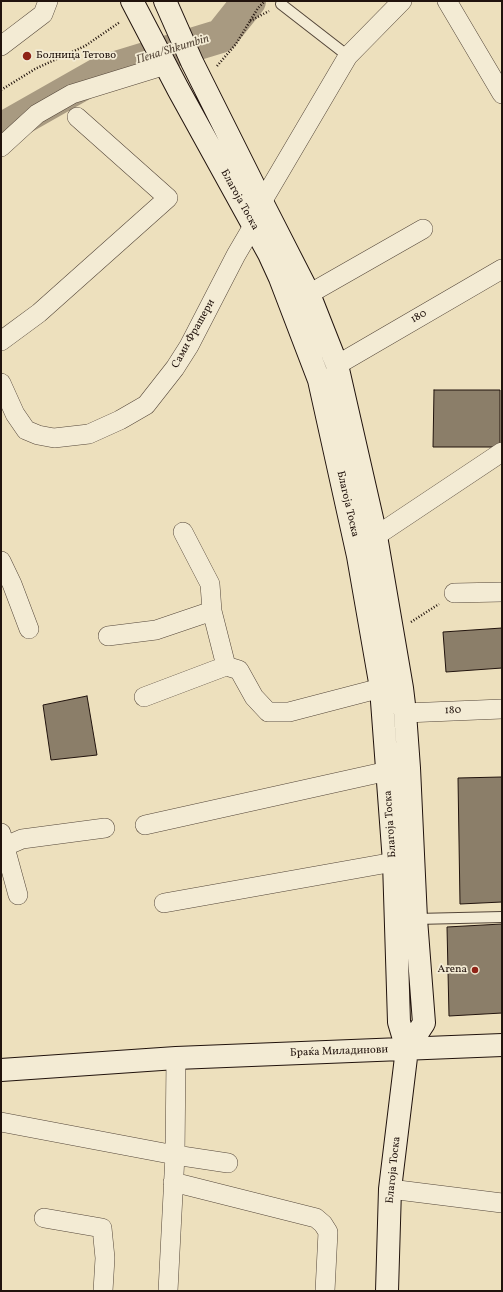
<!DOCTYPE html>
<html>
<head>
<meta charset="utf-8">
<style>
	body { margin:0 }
	#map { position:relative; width:503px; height:1292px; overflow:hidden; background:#ede0bd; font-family:Vollkorn,serif }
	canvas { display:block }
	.frame { position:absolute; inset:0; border:2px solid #21130d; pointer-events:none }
</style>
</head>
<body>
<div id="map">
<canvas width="503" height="1292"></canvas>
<div class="frame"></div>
</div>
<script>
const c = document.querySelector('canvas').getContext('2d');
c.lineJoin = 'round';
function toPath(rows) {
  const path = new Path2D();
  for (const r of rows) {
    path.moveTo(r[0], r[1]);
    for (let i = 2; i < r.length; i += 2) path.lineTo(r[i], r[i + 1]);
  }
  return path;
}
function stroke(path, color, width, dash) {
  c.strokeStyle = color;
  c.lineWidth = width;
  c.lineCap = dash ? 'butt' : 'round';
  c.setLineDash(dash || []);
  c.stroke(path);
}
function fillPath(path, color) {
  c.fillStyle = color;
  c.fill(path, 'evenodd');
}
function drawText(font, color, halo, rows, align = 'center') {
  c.font = font + ' Vollkorn,serif';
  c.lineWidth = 3.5;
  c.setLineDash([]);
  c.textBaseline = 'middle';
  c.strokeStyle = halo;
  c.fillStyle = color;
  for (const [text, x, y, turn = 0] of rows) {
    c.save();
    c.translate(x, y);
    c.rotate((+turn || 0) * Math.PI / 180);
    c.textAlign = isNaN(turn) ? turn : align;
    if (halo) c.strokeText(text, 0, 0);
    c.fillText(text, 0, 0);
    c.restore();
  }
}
stroke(toPath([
	[1,130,103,72,221,36,249,1]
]), '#a89a81', 34);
const building = toPath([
	[434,390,500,390,500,447,433,447,434,390],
	[502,628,502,668,446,672,443,632,502,628],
	[87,696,97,755,51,760,43,705,87,696],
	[502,777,502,902,460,904,458,778,502,777],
	[502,924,502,1013,449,1016,447,927,502,924]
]);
fillPath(building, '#8b7e69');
stroke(building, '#21130d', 1);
const lane = toPath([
	[281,4,348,56],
	[416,919,502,917]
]);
const street = toPath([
	[447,1,502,94],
	[1,46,43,14,48,1],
	[1,147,37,114,72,94,166,65],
	[262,202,348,56,402,1],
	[309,294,423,229],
	[1,341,39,313,168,198,77,117],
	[337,365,502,269],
	[1,383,15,414,26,430,38,435,54,438,89,434,120,420,146,405,175,368,189,346,236,255,253,226],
	[183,532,210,584,212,611,226,666],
	[376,536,502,452],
	[1,561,12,584,29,629],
	[454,593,502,592],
	[108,636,156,630,212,611],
	[144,697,226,666,239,670,254,697,268,712,289,712,381,688],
	[405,713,502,709],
	[145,825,388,771],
	[1,833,18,895],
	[1,848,22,839,105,828],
	[164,903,394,862],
	[1,1122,175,1155,228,1163],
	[173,1182,316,1218,323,1224,328,1232,325,1291],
	[390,1189,502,1203],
	[44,1218,102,1228,105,1258,103,1291],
	[168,1291,175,1155,176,1058]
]);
const secondary = toPath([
	[132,1,178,89,269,254,280,278,319,380,358,556,381,688,394,862,399,1022,407,1049,390,1189,387,1291],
	[165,1,192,62,262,202,309,294,337,365,376,536,402,688,405,713,409,768,416,919,424,1023,407,1049],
	[1,1070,176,1058,502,1045]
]);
stroke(lane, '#544639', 12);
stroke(street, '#544639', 20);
stroke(secondary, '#21130d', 24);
stroke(toPath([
	[250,21,269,11],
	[217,66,236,44,258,8,265,1],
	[1,90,35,69,85,46,120,22],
	[411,622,439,604]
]), '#21130d', 2.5, [1, 2]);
stroke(lane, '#f3ebd4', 10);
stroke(street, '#f3ebd4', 19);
stroke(secondary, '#f3ebd4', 22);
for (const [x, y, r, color] of [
	[27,56,5,"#8f2418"],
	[475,970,4,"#8f2418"]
]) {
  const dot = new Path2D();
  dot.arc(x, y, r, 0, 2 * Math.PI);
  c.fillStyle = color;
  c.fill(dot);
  stroke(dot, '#f3ebd4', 1.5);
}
drawText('11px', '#21130d', '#f3ebd4', [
	["Болница Тетово",36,56],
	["Arena",467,970,"right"]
], 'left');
drawText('11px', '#21130d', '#f3ebd4', [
	["Благоја Тоска",239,200,61],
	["180",419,317,-30],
	["Сами Фрашери",194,334,-61],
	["Благоја Тоска",347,504,77],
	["180",453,711,-2],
	["Благоја Тоска",391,824,-94],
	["Браќа Миладинови",339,1052,-2],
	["Благоја Тоска",394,1170,-84]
]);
drawText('italic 12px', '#5e5041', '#f3ebd4', [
	["Пена/Shkumbin",173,50,-17]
]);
</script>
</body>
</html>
